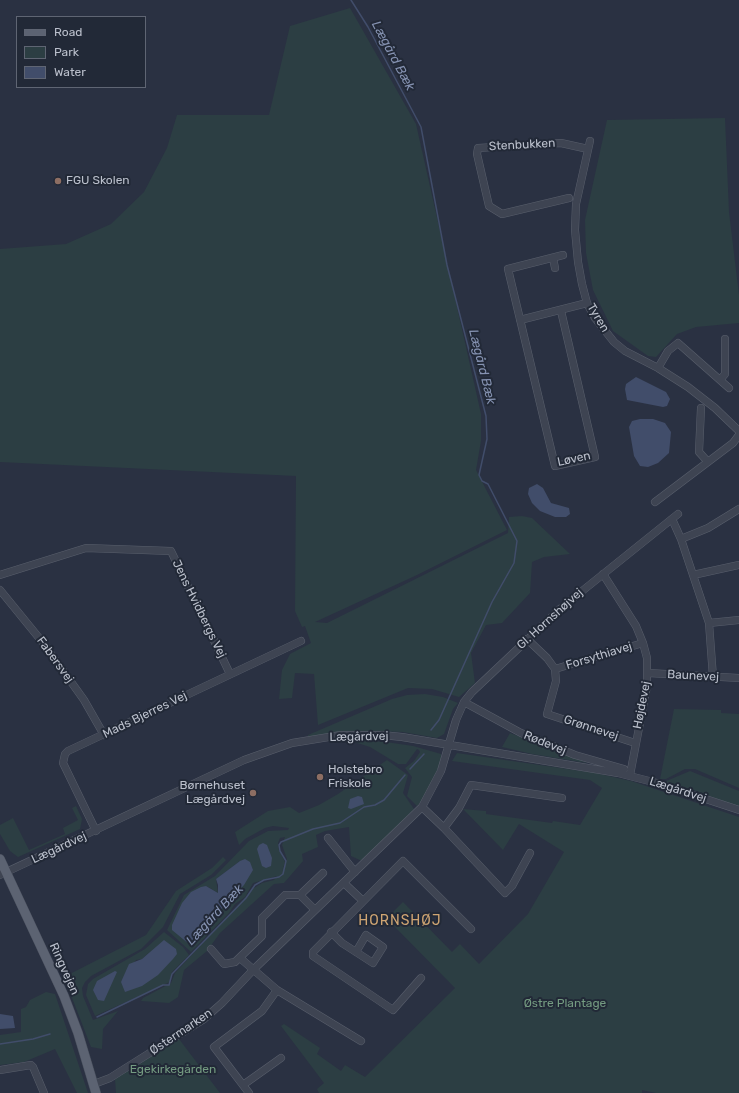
<!DOCTYPE html>
<html>
<head>
<meta charset="utf-8">
<style>
	body { margin:0 }
	#map { position:relative; width:739px; height:1093px; overflow:hidden; background:#2a3142; font-family:Rubik,sans-serif }
	canvas { display:block }
	.legend { position:absolute; left:16px; top:16px; width:130px; height:72px; box-sizing:border-box; background:#222937; border:1px solid #5f6573; margin:0; padding:5px 7px; list-style:none; font-size:12px; color:#bbc0cc }
	.legend li { display:flex; align-items:center; gap:8px; height:20px }
	.legend b { width:20px; border:1px solid #5f6573 }
</style>
</head>
<body>
<div id="map">
<canvas width="739" height="1093"></canvas>
<ul class="legend">
<li><b style="height:5px;background:#5c6372"></b>Road</li>
<li><b style="height:11px;background:#2c3e43"></b>Park</li>
<li><b style="height:11px;background:#414d6a"></b>Water</li>
</ul>
</div>
<script>
const c = document.querySelector('canvas').getContext('2d');
c.lineJoin = 'round';
function fillPath(path, color) {
  c.fillStyle = color;
  c.fill(path, 'evenodd');
}
function toPath(rows) {
  const path = new Path2D();
  for (const r of rows) {
    path.moveTo(r[0], r[1]);
    for (let i = 2; i < r.length; i += 2) path.lineTo(r[i], r[i + 1]);
  }
  return path;
}
function stroke(path, color, width, dash) {
  c.strokeStyle = color;
  c.lineWidth = width;
  c.lineCap = dash ? 'butt' : 'round';
  c.setLineDash(dash || []);
  c.stroke(path);
}
function drawText(font, color, halo, rows, align = 'center') {
  c.font = font + ' Rubik,sans-serif';
  c.lineWidth = 4;
  c.setLineDash([]);
  c.textBaseline = 'middle';
  c.strokeStyle = halo;
  c.fillStyle = color;
  for (const [text, x, y, turn = 0] of rows) {
    c.save();
    c.translate(x, y);
    c.rotate((+turn || 0) * Math.PI / 180);
    c.textAlign = isNaN(turn) ? turn : align;
    if (halo) c.strokeText(text, 0, 0);
    c.fillText(text, 0, 0);
    c.restore();
  }
}
fillPath(toPath([
	[350,8,416,124,481,414,481,441,476,470,507,530,417,575,315,622,327,623,508,533,509,517,522,516,532,518,570,554,544,557,532,562,530,593,502,623,486,625,471,653,475,683,459,697,432,689,408,688,318,725,314,674,295,673,292,698,279,699,282,670,290,654,311,643,305,626,302,627,295,611,296,476,0,462,0,249,66,244,111,224,144,192,167,148,177,115,269,115,290,26],
	[725,118,729,212,739,295,739,323,696,327,677,334,656,357,648,356,613,331,593,290,586,253,585,220,607,120],
	[425,694,443,697,458,703,453,709,444,734,437,738,403,732,376,731,340,732,308,737,308,735,392,699,407,695],
	[674,709,721,710,721,713,739,714,739,788,695,769,685,769,666,779,660,779],
	[510,733,587,763,532,754,502,747],
	[348,740,386,742,413,746,441,754,442,761,422,801,417,806,407,796,412,777,405,768,414,761,420,752,419,750,417,749,406,764,398,764,370,747],
	[457,753,595,773,631,781,739,817,739,1093,656,1093,642,1090,642,1093,319,1093,317,1089,324,1083,281,1026,284,1024,320,1048,317,1054,341,1071,345,1065,365,1077,455,988,393,925,385,920,403,902,452,952,460,944,479,964,528,914,564,852,519,824,503,850,463,809,486,811,486,814,552,823,553,821,580,825,602,788,590,780,452,761],
	[387,760,408,775,403,793,414,809,362,861,351,856,349,827,325,831,316,835,318,847,302,854,303,861,284,883,274,884,220,933,207,951,184,970,178,997,169,1003,141,1001,143,998,171,983,175,973,254,888,262,883,274,880,277,876,253,883,245,897,235,904,229,913,191,952,167,930,184,895,215,876,249,841,268,831,288,830,289,828,273,826,265,828,245,839,239,845,235,832,268,811,290,807,299,813,319,805,338,794],
	[285,837,282,845,287,859,282,871,285,862,279,850,278,843,280,838],
	[240,861,189,944,206,886,218,893,216,879],
	[690,771,739,791,739,807,691,789,664,782],
	[76,806,82,819,80,829,18,857,10,851,0,834,0,825,13,818,29,850,65,834,63,828,78,820,72,808],
	[223,857,226,860,211,875,180,894,163,927,141,949,91,976,85,982,82,988,83,996,93,1020,118,1011,103,1029,102,1049,91,1047,64,977,146,935,176,891,212,868],
	[164,932,183,947,189,955,172,972,170,982,95,1016,86,995,88,984,93,979,145,949],
	[151,950,121,982,136,960,142,959],
	[46,992,55,994,88,1093,77,1093,55,1049,24,1062,0,1065,0,1035,21,1032,21,1009,26,1007,30,1000],
	[179,1039,220,1093,116,1093,115,1079]
]), '#2c3e43');
fillPath(toPath([
	[636,377,666,392,670,399,667,406,663,407,627,400,625,389,626,384],
	[640,419,653,419,665,423,671,432,669,453,658,463,648,467,640,466,634,456,629,427,632,421],
	[537,484,543,488,551,503,569,508,570,514,566,517,555,517,540,511,532,503,528,494,529,488],
	[358,796,362,797,364,804,351,809,348,808,350,799],
	[263,843,267,845,272,858,271,866,266,868,262,866,257,849,259,845],
	[245,859,250,862,253,870,244,885,189,944,172,930,172,925,182,903,191,892,201,887,206,886,218,893,218,885,216,879,240,861],
	[164,940,176,949,177,954,173,959,158,975,142,986,125,992,121,982,129,964,142,959],
	[115,971,117,972,104,1001,98,1000,93,990,97,981],
	[0,1014,13,1016,15,1028,0,1029]
]), '#414d6a');
stroke(toPath([
	[351,0,368,27,421,127,447,265,486,416,487,439,479,475,482,481,488,484,517,541,514,563,492,602,439,720,431,730],
	[410,769,424,754],
	[97,1017,163,985,169,985,172,974,246,898,255,885,264,880,279,877,283,874,286,861,280,851,279,845,281,842,313,829,340,823,364,807,375,805,384,800,405,775],
	[0,1044,33,1039,50,1034]
]), '#414d6a', 1.5);
const minor = toPath([
	[590,141,576,204,575,230,578,262,582,284,587,303,595,318,614,342,625,351,658,368,688,387,715,408,739,431],
	[569,198,502,214,489,206,477,154,478,148,561,143,588,149],
	[553,258,555,268],
	[561,311,595,457,555,466,508,269,563,255],
	[520,320,587,303],
	[658,368,668,351,678,343,729,388],
	[720,380,725,374,725,339],
	[701,408,699,452,708,462],
	[655,502,733,443,739,435],
	[672,519,681,539,709,623,713,677],
	[681,539,708,528,739,509],
	[603,574,636,626,643,643,647,658,647,686,630,775],
	[0,575,86,548,171,551,230,674],
	[693,575,739,565],
	[0,590,44,644,84,700,104,735],
	[709,623,739,620],
	[527,639,547,658,555,669,556,681,547,714,635,743],
	[555,669,643,643],
	[648,673,739,678],
	[464,702,521,733,575,755,624,769],
	[422,807,444,828,505,893,512,886,530,853],
	[444,828,459,808,471,785,562,798],
	[96,831,63,763,65,754,68,751,301,641],
	[328,838,355,872],
	[0,875,244,760,292,743,341,735,382,735,402,737,618,773,657,783,739,810],
	[344,883,363,901],
	[300,895,315,910],
	[331,932,342,943,356,952,373,963,383,947,366,935,356,952],
	[211,949,224,964,235,962,262,936,262,918,285,895,300,895,323,873],
	[240,958,277,990,361,1041],
	[421,978,393,1010,313,956,313,952,403,861,471,929],
	[0,1070,31,1065,33,1067,44,1093],
	[94,1084,110,1078,121,1071,204,1019,222,1003,253,970,422,807,441,771,456,720,464,702,472,692,561,608,678,514],
	[243,1085,281,1058],
	[249,1093,214,1047,262,1011,277,990]
]);
const major = toPath([
	[0,859,64,996,78,1033,96,1093]
]);
stroke(minor, '#595f6c', 8);
stroke(major, '#474d5b', 10);
stroke(minor, '#3e4452', 7);
stroke(major, '#5c6372', 9);
for (const [x, y, r, color] of [
	[58,181,4,"#8d6e63"],
	[320,777,4,"#8d6e63"],
	[253,793,4,"#8d6e63"]
]) {
  const dot = new Path2D();
  dot.arc(x, y, r, 0, 2 * Math.PI);
  c.fillStyle = color;
  c.fill(dot);
  stroke(dot, '#222937', 1.5);
}
drawText('12px', '#bbc0cc', '#222937', [
	["Stenbukken",522,145,-3],
	["Tyren",598,318,59],
	["Løven",574,459,-12],
	["Jens Hvidbergs Vej",199,609,64],
	["Gl. Hornshøjvej",550,619,-42],
	["Forsythiavej",599,656,-17],
	["Fabersvej",55,660,54],
	["Baunevej",693,676,3],
	["Højdevej",642,705,-79],
	["Mads Bjerres Vej",145,715,-26],
	["Grønnevej",591,728,18],
	["Lægårdvej",359,737,-1],
	["Rødevej",545,743,22],
	["Lægårdvej",678,790,18],
	["Lægårdvej",59,848,-25],
	["Ringvejen",64,969,66],
	["Østermarken",181,1032,-34]
]);
drawText('12px', '#bbc0cc', '#222937', [
	["FGU Skolen",66,181],
	["Holstebro",328,770],
	["Friskole",328,784],
	["Børnehuset",245,786,"right"],
	["Lægårdvej",245,800,"right"]
], 'left');
drawText('12px', '#749b81', '#222937', [
	["Østre Plantage",565,1004],
	["Egekirkegården",173,1070]
]);
drawText('italic 13px', '#8592b1', '#222937', [
	["Lægård Bæk",393,56,62],
	["Lægård Bæk",482,367,76],
	["Lægård Bæk",215,915,-47]
]);
c.letterSpacing = '1px';
drawText('14px', '#cfa573', '#222937', [
	["HORNSHØJ",400,921]
]);
c.letterSpacing = '0px';
</script>
</body>
</html>
